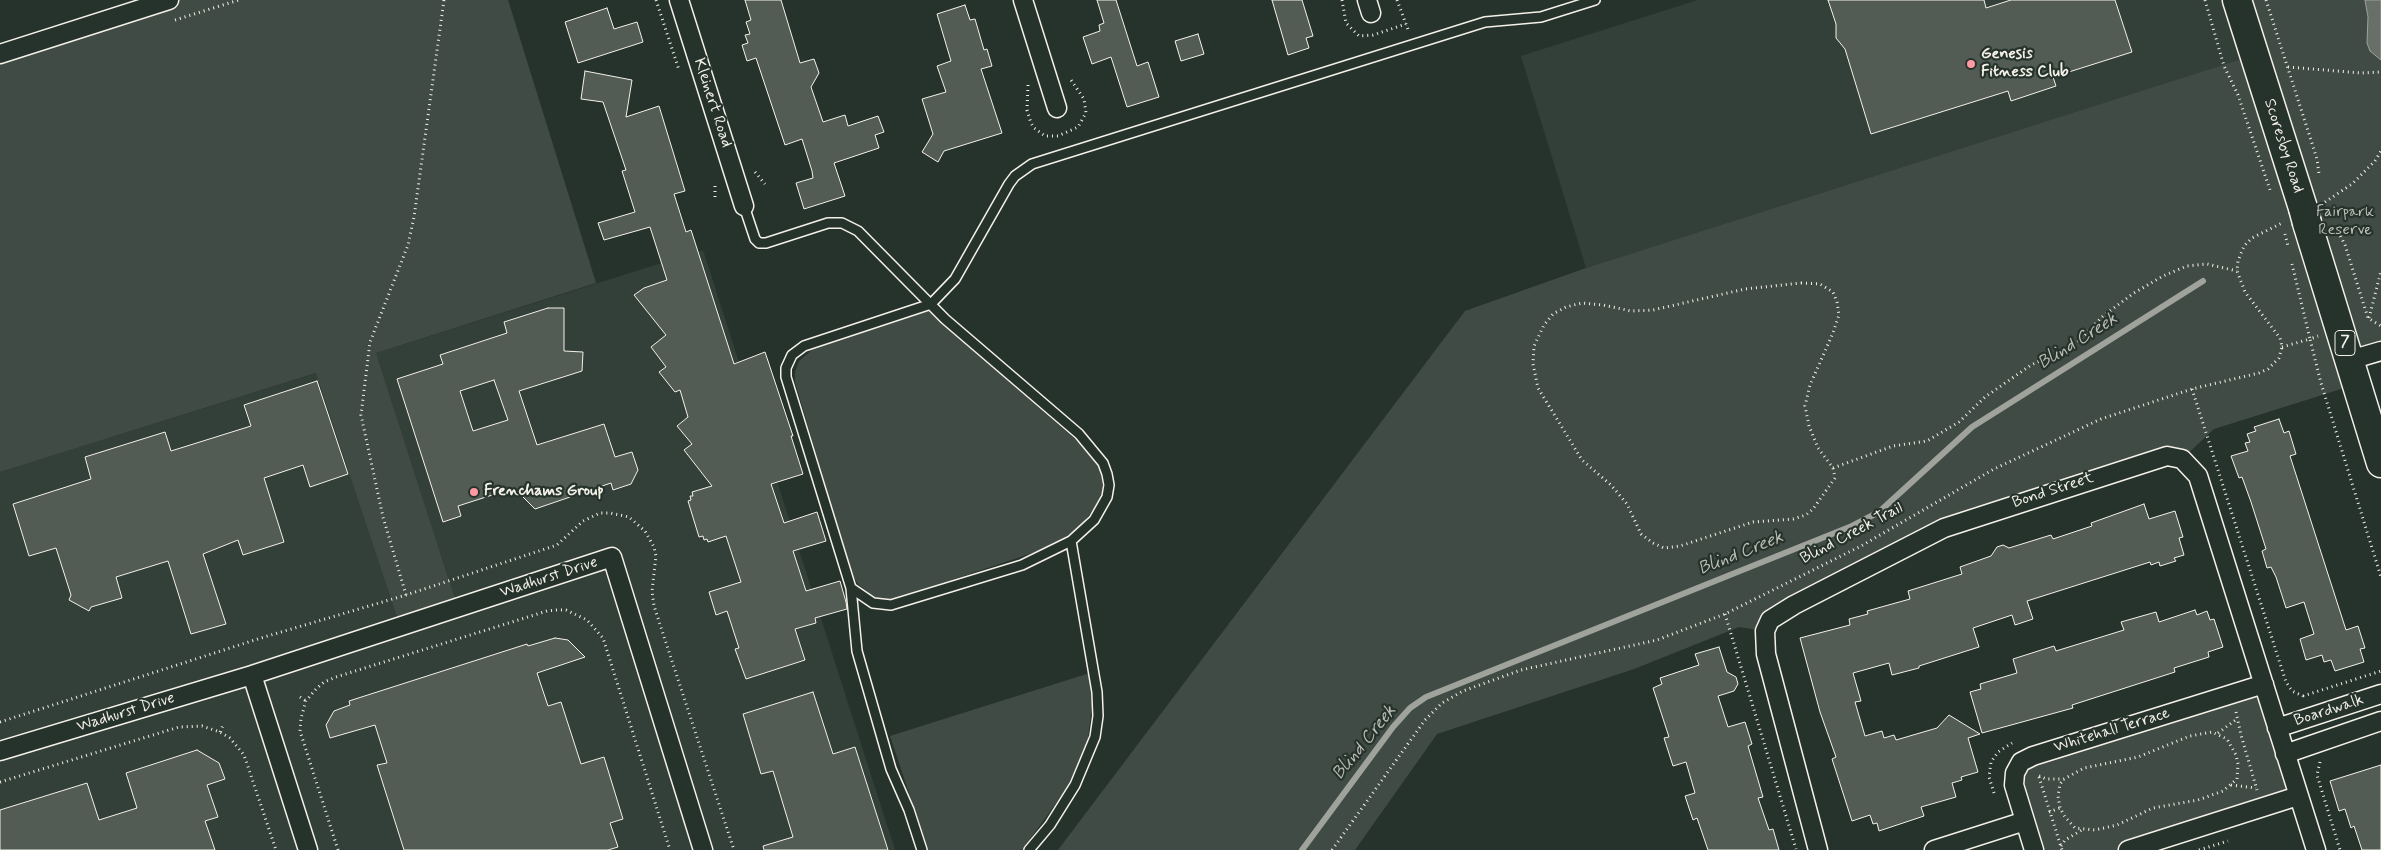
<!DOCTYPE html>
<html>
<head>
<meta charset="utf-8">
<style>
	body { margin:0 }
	canvas { display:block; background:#26332d }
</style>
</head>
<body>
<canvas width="2381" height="850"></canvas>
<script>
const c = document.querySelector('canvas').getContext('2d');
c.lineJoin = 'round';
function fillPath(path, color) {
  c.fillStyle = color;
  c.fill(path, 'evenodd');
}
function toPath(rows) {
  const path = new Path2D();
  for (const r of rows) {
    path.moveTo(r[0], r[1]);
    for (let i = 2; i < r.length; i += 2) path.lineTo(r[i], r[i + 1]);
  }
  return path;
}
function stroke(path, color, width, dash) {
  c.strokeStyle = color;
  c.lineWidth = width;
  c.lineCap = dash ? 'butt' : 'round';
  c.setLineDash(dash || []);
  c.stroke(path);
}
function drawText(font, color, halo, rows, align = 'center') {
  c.font = font + ' Mynerve,sans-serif';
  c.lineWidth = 4.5;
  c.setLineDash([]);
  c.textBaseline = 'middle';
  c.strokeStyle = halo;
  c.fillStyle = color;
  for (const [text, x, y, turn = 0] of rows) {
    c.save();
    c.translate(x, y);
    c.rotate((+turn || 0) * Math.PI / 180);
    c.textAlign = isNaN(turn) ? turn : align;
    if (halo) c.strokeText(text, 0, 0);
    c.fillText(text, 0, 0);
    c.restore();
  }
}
fillPath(toPath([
	[1698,0,2237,0,2254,55,1586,268,1521,56],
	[703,250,895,850,0,850,0,472,317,373,400,626,448,576,376,353]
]), '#333f39');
fillPath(toPath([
	[169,0,508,0,596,283,376,353,458,608,400,626,316,373,0,472,0,54],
	[2237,0,2381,0,2381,351,2350,361,2357,384,2214,429,2182,459,1961,521,1765,631,1739,627,1634,669,1437,734,1355,850,1058,850,1465,311,1586,268,2254,55],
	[927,310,1086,449,1098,464,1102,478,1102,493,1094,509,1080,526,1062,540,1041,550,892,600,876,599,858,584,851,573,795,382,795,372,799,361,813,349],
	[1090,673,1092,706,1087,746,1065,791,1022,850,928,850,890,736],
	[2264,684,2298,796,2128,850,2034,850,2017,767]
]), '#414b45');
const water = toPath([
	[2365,0,2381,0,2381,60,2370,51,2367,43,2368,17,2365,0]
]);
fillPath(water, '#676f68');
stroke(water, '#9fa39b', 1);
stroke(toPath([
	[1302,850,1393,727,1410,708,1426,697,1852,526,1879,512,1972,427,2203,281]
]), '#9fa39b', 6);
const building = toPath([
	[745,0,781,0,800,63,814,59,819,73,811,87,823,122,845,115,848,126,878,116,884,132,875,135,879,148,834,163,845,196,804,209,796,183,813,178,812,171,802,139,785,145,756,58,747,61,742,45,748,43,745,35,750,34,746,22,751,20,745,0],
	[1097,0,1116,0,1137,66,1148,62,1159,97,1127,107,1111,57,1092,64,1083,37,1100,31,1099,25,1104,23,1097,0],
	[1272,0,1302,0,1313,36,1306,38,1309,48,1288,55,1272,0],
	[1828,0,1984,0,1986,8,2011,0,2115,0,2132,52,2053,77,2056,86,2011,101,2008,91,1871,134,1845,49,1836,38,1836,24,1828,0],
	[965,5,970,20,975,19,984,50,987,49,992,66,981,69,1002,133,944,151,938,162,922,152,933,134,922,99,946,92,937,66,951,61,937,14,965,5],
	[607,8,614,29,637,22,643,42,578,63,565,22,607,8],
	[1198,34,1204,54,1181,61,1175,41,1198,34],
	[585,71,632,80,626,117,659,106,685,191,674,194,686,232,691,230,734,364,765,352,793,436,791,436,803,474,771,484,784,523,817,512,826,541,793,551,806,591,840,581,846,602,847,609,815,618,816,623,795,629,805,660,746,679,735,649,739,648,727,611,716,615,709,592,741,582,726,536,708,542,707,539,704,540,703,536,699,537,688,501,691,500,690,496,693,496,692,492,712,486,684,450,692,444,677,426,688,417,680,390,675,392,659,372,666,367,651,347,666,335,634,295,644,288,667,280,650,227,604,240,598,223,635,212,622,171,626,170,603,102,581,99,585,71],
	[548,308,564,308,564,351,583,352,582,371,519,391,537,445,604,424,615,457,632,452,638,470,631,484,613,490,611,483,535,509,514,488,458,506,461,516,443,522,397,379,443,364,440,355,507,333,504,322,548,308],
	[494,380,508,420,473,431,460,391,494,380],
	[317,381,348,474,310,487,303,465,264,478,284,542,243,555,238,540,203,554,226,624,191,634,168,561,116,577,122,598,91,607,89,611,69,600,71,595,56,548,29,556,13,504,91,479,85,457,165,432,171,451,251,426,244,405,317,381],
	[2279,419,2284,433,2289,431,2296,454,2290,456,2346,630,2358,626,2365,648,2360,649,2364,662,2335,671,2331,660,2324,662,2322,655,2306,660,2300,639,2314,634,2304,602,2286,608,2276,577,2271,567,2267,568,2262,551,2266,549,2251,502,2242,477,2239,478,2231,456,2248,451,2245,443,2250,442,2247,434,2256,431,2254,427,2279,419],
	[2144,504,2149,519,2175,511,2183,537,2179,538,2184,555,2174,558,2176,561,2160,566,2159,562,2151,565,2150,562,2027,601,2033,619,2015,625,2012,615,1973,628,1979,647,1919,666,1919,668,1892,675,1889,663,1853,673,1861,701,1855,702,1865,736,1882,731,1884,738,1894,735,1896,740,1937,728,1949,715,1980,734,1968,738,1978,772,1961,777,1962,780,1952,783,1956,797,1921,807,1924,816,1879,831,1877,823,1873,824,1870,815,1852,821,1832,759,1836,757,1820,712,1800,638,1850,625,1849,619,1868,614,1867,611,1910,599,1908,591,1962,574,1960,567,1991,556,1997,547,2003,545,2009,548,2051,535,2053,539,2092,526,2091,523,2144,504],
	[2195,610,2197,615,2207,611,2210,620,2214,619,2223,647,2208,652,2209,657,2174,668,2175,672,2072,705,2073,708,1982,733,1970,692,1981,689,1980,684,2017,673,2013,659,2054,646,2056,651,2124,630,2121,622,2156,612,2159,622,2195,610],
	[555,638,568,640,585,657,537,673,548,706,561,702,581,764,604,757,623,819,610,823,618,847,608,850,404,850,377,765,387,763,375,725,330,738,326,725,334,711,350,705,349,701,527,644,528,646,555,638],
	[1719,647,1727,672,1736,677,1738,684,1734,691,1718,696,1728,727,1745,722,1752,744,1748,746,1763,797,1758,798,1769,830,1773,829,1779,850,1708,850,1697,818,1693,820,1685,796,1695,793,1686,762,1673,766,1664,738,1669,737,1653,688,1662,684,1660,678,1699,665,1695,654,1719,647],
	[813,692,833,754,855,747,888,850,764,850,763,846,793,837,773,771,761,774,743,714,813,692],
	[197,750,219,763,225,779,207,785,218,817,205,821,215,850,0,850,0,810,87,783,99,820,137,808,126,773,197,750],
	[2381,765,2381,850,2362,850,2354,826,2351,828,2345,809,2339,811,2330,781,2381,765]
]);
fillPath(building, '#525c55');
stroke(building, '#f4f1e8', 1);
const service = toPath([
	[744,206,755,239,759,243,766,243,828,223,842,223,858,231,945,319,1079,434,1103,463,1107,474,1109,485,1107,497,1094,520,1071,541,1022,565,891,605,873,603,851,588],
	[922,850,909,810,891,769,857,651,851,588,786,377,786,368,792,355,804,346,931,304,955,279,1009,184,1015,176,1032,164,1485,22,1541,17,1595,0],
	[1029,850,1050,825,1075,785,1095,737,1098,716,1097,692,1071,541]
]);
const minor = toPath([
	[679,0,744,206],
	[1023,0,1057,108],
	[1367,0,1371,13],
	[0,54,169,0],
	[2350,360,2381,351],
	[252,675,308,850],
	[2277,728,2381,694],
	[0,751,252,675,612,557,703,850],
	[2285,754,2381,721],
	[1818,850,1766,654,1765,631,1770,620,1794,605,1944,528,2167,456,2182,459,2198,476,2316,850],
	[1934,850,2025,821],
	[2034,850,2014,785,2015,773,2021,762,2033,756,2264,684],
	[2128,850,2298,796]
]);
const primary = toPath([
	[2237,0,2303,208],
	[2307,223,2381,463]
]);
stroke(service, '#f4f1e8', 12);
stroke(minor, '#f4f1e8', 21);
stroke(primary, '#f4f1e8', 31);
stroke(toPath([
	[656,0,679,70],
	[1342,0,1346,23,1359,36,1373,35,1406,24],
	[1397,0,1409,32],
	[2205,0,2224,66,2238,95,2270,190],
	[2266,0,2317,159,2319,174],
	[175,20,239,0],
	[2288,67,2361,73,2381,72],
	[1028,85,1027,110,1031,123,1034,128,1045,136,1058,136,1078,127,1086,113,1084,99,1069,77],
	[755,172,765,184],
	[715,197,715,185],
	[2325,202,2352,184,2375,161,2381,151],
	[2336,227,2345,245,2368,318,2381,326],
	[2292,264,2310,339,2318,336],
	[1801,283,1820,284,1833,292,1837,302,1839,315,1833,333,1810,385,1805,406,1809,426,1818,448,1833,468,1835,478,1813,509,1806,515,1793,519,1753,522,1680,546,1664,548,1653,543,1641,534,1627,504,1611,485,1582,460,1538,388,1533,364,1534,346,1544,325,1553,314,1566,307,1582,303,1603,305,1631,311,1653,310,1745,289,1801,283],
	[2369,318,2381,271],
	[2282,347,2310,339,2321,383,2381,577],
	[2192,389,2286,682,2292,691,2303,696,2304,700],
	[1833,468,1893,446,1927,441,1959,422,1985,397,2031,365,2075,345,2103,316,2134,293,2163,276,2187,266,2207,264,2237,271],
	[406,595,383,517,361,415,370,342,408,245,414,217,444,0],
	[1725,614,1796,849],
	[2303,696,2381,671],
	[300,697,306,701],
	[2236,712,2241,735,2257,790],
	[0,722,261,638,406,595,557,545,583,521,600,513,610,513,629,517,645,531,654,547,656,556,652,591,654,606,734,850],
	[220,732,224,723],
	[2218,733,2237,719],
	[2320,762,2317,775,2340,850],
	[2039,776,2046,779,2064,779,2084,768,2138,757,2190,736,2212,732,2227,739,2236,755,2238,764,2237,779,2223,791,2198,800,2153,808,2117,825,2095,830,2075,828,2065,817,2060,808,2058,796,2060,784,2064,779],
	[2039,777,2062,850],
	[0,782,179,727,202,726,220,732,230,738,244,755,276,850],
	[2231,785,2256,788],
	[1994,793,1989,777,1991,762,1998,752,2012,743],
	[2049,812,2060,808],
	[2061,846,2065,840,2082,830],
	[338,850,300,731,301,718,306,701,316,689,324,682,336,677,547,611,557,610,566,610,587,620,603,638,670,850],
	[1332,850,1425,720,1442,703,1463,691,1521,670,1657,640,1725,614,1861,546,1994,469,2101,419,2192,389,2259,373,2268,369,2279,358,2282,347,2280,338,2245,292,2237,271,2238,261,2244,246,2252,238,2284,222],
	[2199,850,2228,841]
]), '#f4f1e8', 3, [1, 4]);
stroke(service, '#26332d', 9);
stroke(minor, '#26332d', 18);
stroke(primary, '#26332d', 28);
const primaryBridge = toPath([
	[2303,208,2307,223]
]);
stroke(primaryBridge, '#f4f1e8', 31, []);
stroke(toPath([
	[2285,234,2288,246]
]), '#f4f1e8', 3, [1, 4]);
stroke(primaryBridge, '#26332d', 28);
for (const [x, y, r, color] of [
	[1971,64,5,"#ff9aa2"],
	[474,492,5,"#ff9aa2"]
]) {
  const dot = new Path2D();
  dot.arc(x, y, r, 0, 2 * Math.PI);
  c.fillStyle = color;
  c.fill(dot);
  stroke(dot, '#26332d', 2);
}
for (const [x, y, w] of [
	[2345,343,20]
]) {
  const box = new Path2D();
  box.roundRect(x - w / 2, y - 12.5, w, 25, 4);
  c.fillStyle = '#26332d';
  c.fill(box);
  stroke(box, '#f4f1e8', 1);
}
drawText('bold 15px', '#f4f1e8', null, [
	["7",2345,343]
]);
drawText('bold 16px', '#f4f1e8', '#26332d', [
	["Genesis",1981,55],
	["Fitness Club",1981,73],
	["Frenchams Group",484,492]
], 'left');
drawText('16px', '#f4f1e8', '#26332d', [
	["Kleinert Road",712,103,72],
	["Scoresby Road",2283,146,72],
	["Bond Street",2053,491,-18],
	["Blind Creek Trail",1852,534,-28],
	["Wadhurst Drive",549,578,-18],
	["Boardwalk",2329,711,-18],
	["Wadhurst Drive",126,713,-17],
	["Whitehall Terrace",2112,731,-17]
]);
drawText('16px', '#bebfb7', '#26332d', [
	["Fairpark",2345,213],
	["Reserve",2345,231]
]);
drawText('italic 18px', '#bcbdb5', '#26332d', [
	["Blind Creek",2078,342,-32],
	["Blind Creek",1741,554,-22],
	["Blind Creek",1365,743,-51]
]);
</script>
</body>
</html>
